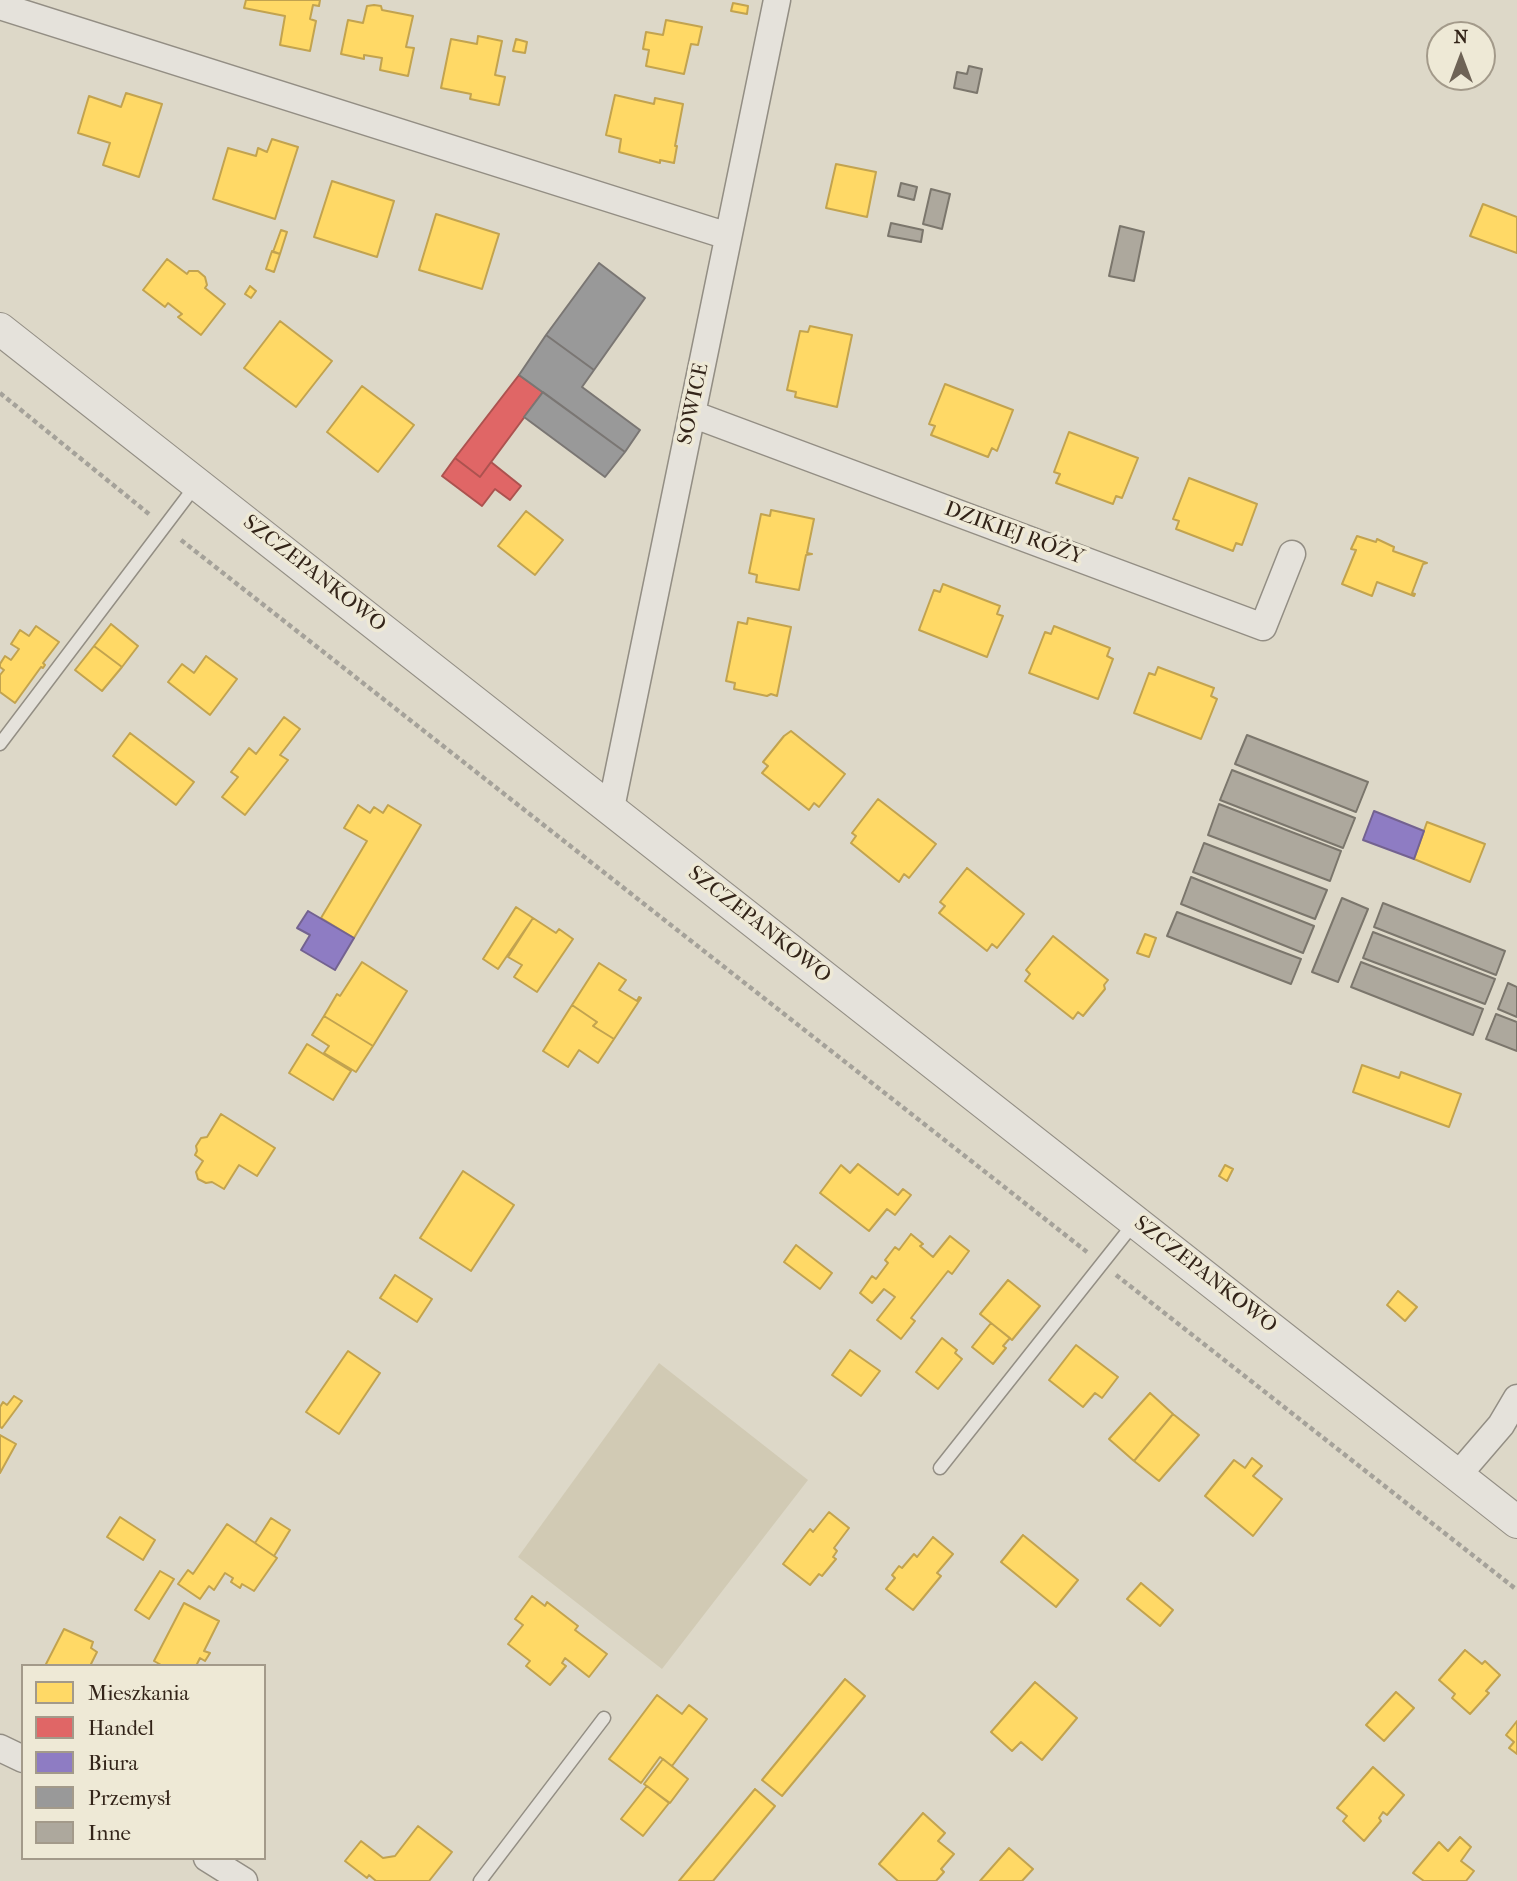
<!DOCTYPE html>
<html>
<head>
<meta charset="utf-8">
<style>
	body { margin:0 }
	#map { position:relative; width:1517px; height:1881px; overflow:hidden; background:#ddd8c8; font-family:"IM FELL French Canon",serif }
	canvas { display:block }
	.legend { position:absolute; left:21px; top:1664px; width:245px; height:196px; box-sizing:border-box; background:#eee9d6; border:2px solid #a39a8a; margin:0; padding:9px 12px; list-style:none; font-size:21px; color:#332419 }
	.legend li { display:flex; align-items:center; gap:14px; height:35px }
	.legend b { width:35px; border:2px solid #a39a8a }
	.north { position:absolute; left:1426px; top:21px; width:70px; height:70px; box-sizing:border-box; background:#eee9d6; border:2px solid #a39a8a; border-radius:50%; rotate:0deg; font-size:19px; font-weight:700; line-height:28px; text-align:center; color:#332419 }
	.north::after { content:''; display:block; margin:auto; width:24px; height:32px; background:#6e6356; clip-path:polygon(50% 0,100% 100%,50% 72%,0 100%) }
</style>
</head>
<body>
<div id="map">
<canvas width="1517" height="1881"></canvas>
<ul class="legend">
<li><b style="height:19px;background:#ffd966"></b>Mieszkania</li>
<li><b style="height:19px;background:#e06666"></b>Handel</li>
<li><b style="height:19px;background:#8e7cc3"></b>Biura</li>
<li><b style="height:19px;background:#999"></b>Przemysł</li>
<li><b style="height:19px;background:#ada89d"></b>Inne</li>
</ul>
<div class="north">N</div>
</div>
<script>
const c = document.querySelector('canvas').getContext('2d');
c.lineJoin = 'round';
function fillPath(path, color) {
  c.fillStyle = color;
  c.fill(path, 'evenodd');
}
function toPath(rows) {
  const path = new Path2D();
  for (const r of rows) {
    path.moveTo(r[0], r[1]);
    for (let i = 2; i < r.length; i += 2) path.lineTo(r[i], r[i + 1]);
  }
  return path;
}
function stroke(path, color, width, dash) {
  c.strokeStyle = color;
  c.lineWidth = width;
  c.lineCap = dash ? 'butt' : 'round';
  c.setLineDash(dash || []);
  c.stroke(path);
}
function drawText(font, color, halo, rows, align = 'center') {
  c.font = font + ' "IM FELL French Canon",serif';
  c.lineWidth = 7;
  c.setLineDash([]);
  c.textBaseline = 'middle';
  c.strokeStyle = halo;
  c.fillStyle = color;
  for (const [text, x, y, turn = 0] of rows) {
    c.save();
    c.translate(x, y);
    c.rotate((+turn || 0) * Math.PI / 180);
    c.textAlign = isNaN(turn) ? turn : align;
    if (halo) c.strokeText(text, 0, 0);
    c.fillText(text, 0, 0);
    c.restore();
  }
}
fillPath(toPath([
	[659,1363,808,1480,662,1669,518,1557]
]), '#d1cab4');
const homes = toPath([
	[246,0,320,0,319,6,313,5,310,19,316,21,310,51,280,45,285,16,244,8,246,0],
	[733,3,748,6,747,14,731,11,733,3],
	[374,5,381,6,382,10,413,16,406,47,414,48,408,76,380,70,382,58,364,55,364,59,341,54,348,20,363,23,367,6,374,5],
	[666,20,702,27,698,45,691,44,684,74,646,66,649,50,643,49,646,32,663,35,666,20],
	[478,36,502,41,495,75,505,77,499,105,470,99,471,94,441,88,451,39,477,44,478,36],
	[516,39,527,42,525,53,513,51,516,39],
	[126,93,162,104,139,177,103,165,110,143,78,133,89,96,121,107,126,93],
	[615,95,654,104,655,98,683,104,675,146,677,146,674,163,660,160,660,163,619,152,621,139,606,135,615,95],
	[272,139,298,147,275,219,213,199,228,148,256,156,258,148,267,152,272,139],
	[836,164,876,172,867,217,826,208,836,164],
	[332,181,394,201,377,257,314,237,332,181],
	[1483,204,1517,217,1517,253,1470,236,1483,204],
	[436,214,499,234,482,289,419,270,436,214],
	[281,230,287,232,280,254,273,252,281,230],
	[272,251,280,254,274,272,266,269,272,251],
	[167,259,187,274,189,271,198,271,205,277,207,285,205,288,225,304,201,335,178,317,182,314,168,303,165,307,143,290,167,259],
	[250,286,256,291,251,298,245,294,250,286],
	[280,321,332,361,296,407,244,368,280,321],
	[810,326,852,335,837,407,795,397,796,392,787,390,800,331,808,332,810,326],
	[945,384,1013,410,997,451,992,448,988,457,931,435,935,426,929,424,945,384],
	[362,386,414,425,378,472,327,432,362,386],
	[1069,432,1138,458,1122,498,1116,496,1113,504,1056,483,1060,474,1054,472,1069,432],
	[1189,478,1257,504,1242,545,1236,543,1233,551,1176,529,1179,521,1173,519,1189,478],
	[771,510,814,519,807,553,812,554,806,555,799,590,756,582,757,575,749,573,761,514,770,516,771,510],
	[526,511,563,540,535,575,498,546,526,511],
	[1357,536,1376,542,1377,539,1394,547,1393,551,1427,563,1423,564,1412,593,1415,594,1414,596,1377,582,1372,596,1342,584,1356,550,1351,549,1357,536],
	[943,584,1000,606,997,614,1003,616,987,657,919,630,934,590,940,592,943,584],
	[748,618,791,627,777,696,771,694,767,696,734,689,735,683,726,681,738,622,747,624,748,618],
	[111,624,138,646,122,667,94,646,111,624],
	[36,626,59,642,43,663,45,665,43,668,41,667,15,703,0,692,0,675,4,670,0,667,0,664,5,656,11,660,19,649,11,644,20,630,29,636,36,626],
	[1054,626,1110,648,1107,656,1113,659,1098,699,1029,673,1045,632,1051,634,1054,626],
	[94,646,122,667,102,691,75,670,94,646],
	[206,656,237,679,210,715,168,682,182,664,194,673,206,656],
	[1158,667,1214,688,1211,696,1217,699,1201,739,1134,713,1149,673,1155,675,1158,667],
	[284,717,300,729,280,755,288,760,245,815,222,797,238,777,231,772,249,748,256,754,284,717],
	[791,731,845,774,819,807,814,803,809,810,762,773,768,766,763,762,784,736,791,731],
	[130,733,194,782,176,805,113,756,130,733],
	[878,799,936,844,909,878,904,874,899,882,851,843,856,836,852,833,878,799],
	[358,805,370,813,374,807,383,813,388,805,421,825,354,938,321,918,367,841,344,828,358,805],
	[1427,822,1485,844,1470,882,1414,859,1427,822],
	[967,868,1024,914,997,948,992,944,987,951,939,913,945,906,940,902,967,868],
	[516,907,533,918,498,969,483,959,516,907],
	[533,918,556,933,559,929,573,939,537,992,514,977,522,965,508,957,533,918],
	[1145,934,1156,938,1149,957,1137,953,1145,934],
	[1053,936,1108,980,1104,985,1105,989,1083,1016,1078,1012,1073,1019,1025,981,1030,974,1026,970,1053,936],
	[362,962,407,991,373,1046,324,1016,337,994,340,996,362,962],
	[599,963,626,980,619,990,637,1001,639,997,641,998,614,1039,593,1026,597,1022,572,1005,599,963],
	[572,1005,597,1022,593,1026,614,1039,598,1063,579,1050,568,1067,543,1051,572,1005],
	[324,1016,373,1046,356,1072,324,1053,329,1046,312,1035,324,1016],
	[307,1044,351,1071,333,1100,289,1073,307,1044],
	[1362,1065,1399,1078,1401,1072,1461,1094,1449,1127,1353,1092,1362,1065],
	[221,1114,275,1148,257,1176,239,1165,224,1189,212,1182,206,1183,198,1179,196,1172,203,1161,195,1155,197,1151,196,1146,201,1138,207,1137,221,1114],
	[858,1164,898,1195,903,1189,911,1195,895,1215,887,1209,869,1231,820,1193,841,1165,850,1173,858,1164],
	[1225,1165,1233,1169,1227,1181,1219,1176,1225,1165],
	[463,1171,514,1205,471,1271,420,1238,463,1171],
	[911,1234,923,1244,920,1246,933,1257,950,1236,969,1251,952,1274,948,1271,911,1318,915,1321,901,1339,877,1320,895,1297,884,1289,872,1303,860,1293,872,1276,876,1279,888,1263,885,1260,895,1247,899,1250,911,1234],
	[796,1245,832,1273,820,1289,784,1262,796,1245],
	[395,1275,432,1299,417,1322,380,1298,395,1275],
	[1008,1280,1040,1306,1012,1340,980,1314,1008,1280],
	[1398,1291,1417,1307,1405,1321,1387,1305,1398,1291],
	[991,1323,1010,1338,1003,1346,1006,1348,993,1364,972,1347,991,1323],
	[942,1338,957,1350,955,1353,962,1359,938,1389,916,1372,942,1338],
	[1076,1345,1118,1377,1102,1398,1095,1393,1083,1407,1049,1380,1076,1345],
	[850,1350,880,1371,861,1396,832,1375,850,1350],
	[348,1351,380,1373,339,1434,306,1412,348,1351],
	[1150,1393,1173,1414,1134,1461,1109,1439,1150,1393],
	[14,1396,22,1401,2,1428,0,1427,0,1407,3,1402,7,1405,14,1396],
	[1173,1414,1199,1435,1159,1481,1134,1461,1173,1414],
	[0,1435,16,1444,0,1473,0,1435],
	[1252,1458,1262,1466,1253,1476,1282,1499,1253,1536,1205,1496,1234,1460,1245,1468,1252,1458],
	[829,1512,849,1528,834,1548,837,1551,833,1557,836,1559,822,1576,819,1574,810,1585,783,1564,810,1529,813,1532,829,1512],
	[120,1517,155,1540,143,1560,107,1537,120,1517],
	[271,1518,290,1530,274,1556,255,1543,271,1518],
	[227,1524,277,1558,254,1591,242,1584,240,1588,231,1582,233,1578,225,1573,214,1590,209,1586,200,1599,178,1584,188,1570,193,1574,227,1524],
	[1023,1535,1078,1580,1056,1607,1001,1562,1023,1535],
	[933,1537,953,1554,937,1573,941,1576,913,1610,886,1589,895,1578,892,1575,899,1566,902,1568,914,1554,917,1557,933,1537],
	[160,1571,174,1579,149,1619,135,1610,160,1571],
	[1141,1583,1173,1610,1160,1626,1127,1599,1141,1583],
	[532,1596,545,1606,547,1602,578,1626,575,1630,607,1654,589,1677,565,1658,562,1663,566,1666,550,1685,526,1666,530,1661,508,1644,523,1625,515,1619,532,1596],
	[184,1603,219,1621,204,1651,210,1653,205,1661,200,1658,196,1666,163,1666,154,1661,184,1603],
	[64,1629,93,1642,91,1648,97,1652,90,1666,45,1666,64,1629],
	[1465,1650,1482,1664,1485,1661,1500,1675,1486,1691,1489,1693,1470,1714,1452,1698,1455,1694,1439,1680,1465,1650],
	[845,1679,865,1696,782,1796,762,1780,845,1679],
	[1035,1682,1077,1718,1042,1760,1021,1742,1012,1751,991,1732,1035,1682],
	[1396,1692,1414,1708,1384,1741,1366,1725,1396,1692],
	[657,1695,682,1714,689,1705,707,1719,672,1766,660,1757,641,1783,609,1759,657,1695],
	[1517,1721,1517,1754,1509,1748,1514,1742,1506,1735,1517,1721],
	[663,1759,688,1779,670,1803,644,1784,663,1759],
	[1373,1767,1404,1795,1387,1815,1383,1812,1379,1818,1381,1821,1364,1841,1343,1821,1347,1816,1337,1808,1373,1767],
	[647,1786,669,1803,643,1836,621,1819,647,1786],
	[755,1789,775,1806,713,1881,679,1881,755,1789],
	[923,1813,945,1833,938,1841,954,1854,941,1869,944,1872,936,1881,898,1881,879,1864,923,1813],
	[418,1826,452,1852,429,1881,376,1881,369,1875,367,1878,345,1861,361,1841,383,1858,395,1856,418,1826],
	[1460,1837,1471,1847,1461,1861,1474,1871,1466,1881,1424,1881,1413,1873,1439,1842,1448,1851,1460,1837],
	[1009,1848,1033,1869,1022,1881,980,1881,1009,1848]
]);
fillPath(homes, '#ffd966');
stroke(homes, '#c2a34f', 2);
const shops = toPath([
	[519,375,543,392,480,477,455,458,519,375],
	[455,458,480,477,491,462,521,486,510,500,495,489,482,506,442,476,455,458]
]);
fillPath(shops, '#e06666');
stroke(shops, '#ac524f', 2);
const offices = toPath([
	[1374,811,1424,831,1414,859,1363,840,1374,811],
	[308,911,354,938,335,970,301,950,310,935,297,928,308,911]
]);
fillPath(offices, '#8e7cc3');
stroke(offices, '#736290', 2);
const industry = toPath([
	[599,263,645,298,594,370,546,335,599,263],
	[546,335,594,370,582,387,640,430,625,452,519,375,546,335],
	[543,392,625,452,605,477,524,417,543,392]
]);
fillPath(industry, '#999');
stroke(industry, '#7a7673', 2);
const building = toPath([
	[969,66,982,69,977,93,954,88,957,72,967,74,969,66],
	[901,183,917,187,914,200,898,196,901,183],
	[931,189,950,194,942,229,923,224,931,189],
	[891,223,923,230,921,242,888,236,891,223],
	[1120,226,1144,232,1134,281,1109,276,1120,226],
	[1247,735,1368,782,1356,812,1235,764,1247,735],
	[1232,770,1355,818,1343,848,1220,800,1232,770],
	[1219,804,1341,851,1330,881,1208,835,1219,804],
	[1204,843,1327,890,1315,919,1193,872,1204,843],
	[1191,877,1314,926,1303,953,1181,904,1191,877],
	[1342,898,1368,909,1338,982,1312,972,1342,898],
	[1383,903,1505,951,1496,975,1374,927,1383,903],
	[1177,912,1301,959,1291,984,1167,936,1177,912],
	[1373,932,1495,979,1485,1004,1363,958,1373,932],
	[1361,962,1483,1009,1473,1035,1351,987,1361,962],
	[1508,983,1517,987,1517,1017,1498,1009,1508,983],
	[1496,1014,1517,1022,1517,1051,1486,1039,1496,1014]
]);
fillPath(building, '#ada89d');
stroke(building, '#7b766c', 2);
const service = toPath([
	[0,744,196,485],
	[940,1468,1135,1222],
	[480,1881,604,1718]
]);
const minor = toPath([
	[0,6,728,236],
	[692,414,1263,627,1292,554],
	[611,808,777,0],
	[1458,1475,1501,1425,1517,1398],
	[0,1748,23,1759],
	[207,1858,244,1881]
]);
const tertiary = toPath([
	[0,329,1517,1522]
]);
stroke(service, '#938e84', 15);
stroke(minor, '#938e84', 29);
stroke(tertiary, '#938e84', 34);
stroke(toPath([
	[0,393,149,514],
	[181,540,1087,1252],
	[1116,1275,1517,1590]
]), '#a5a29a', 4.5, [5, 3.5]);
stroke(service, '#e5e2db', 12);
stroke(minor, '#e5e2db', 26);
stroke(tertiary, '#e5e2db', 32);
drawText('21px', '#332419', '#eee9d6', [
	["SOWICE",694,404,-78],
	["DZIKIEJ RÓŻY",1014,534,20],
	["SZCZEPANKOWO",314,574,38],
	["SZCZEPANKOWO",759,925,38],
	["SZCZEPANKOWO",1205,1275,38]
]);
</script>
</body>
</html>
